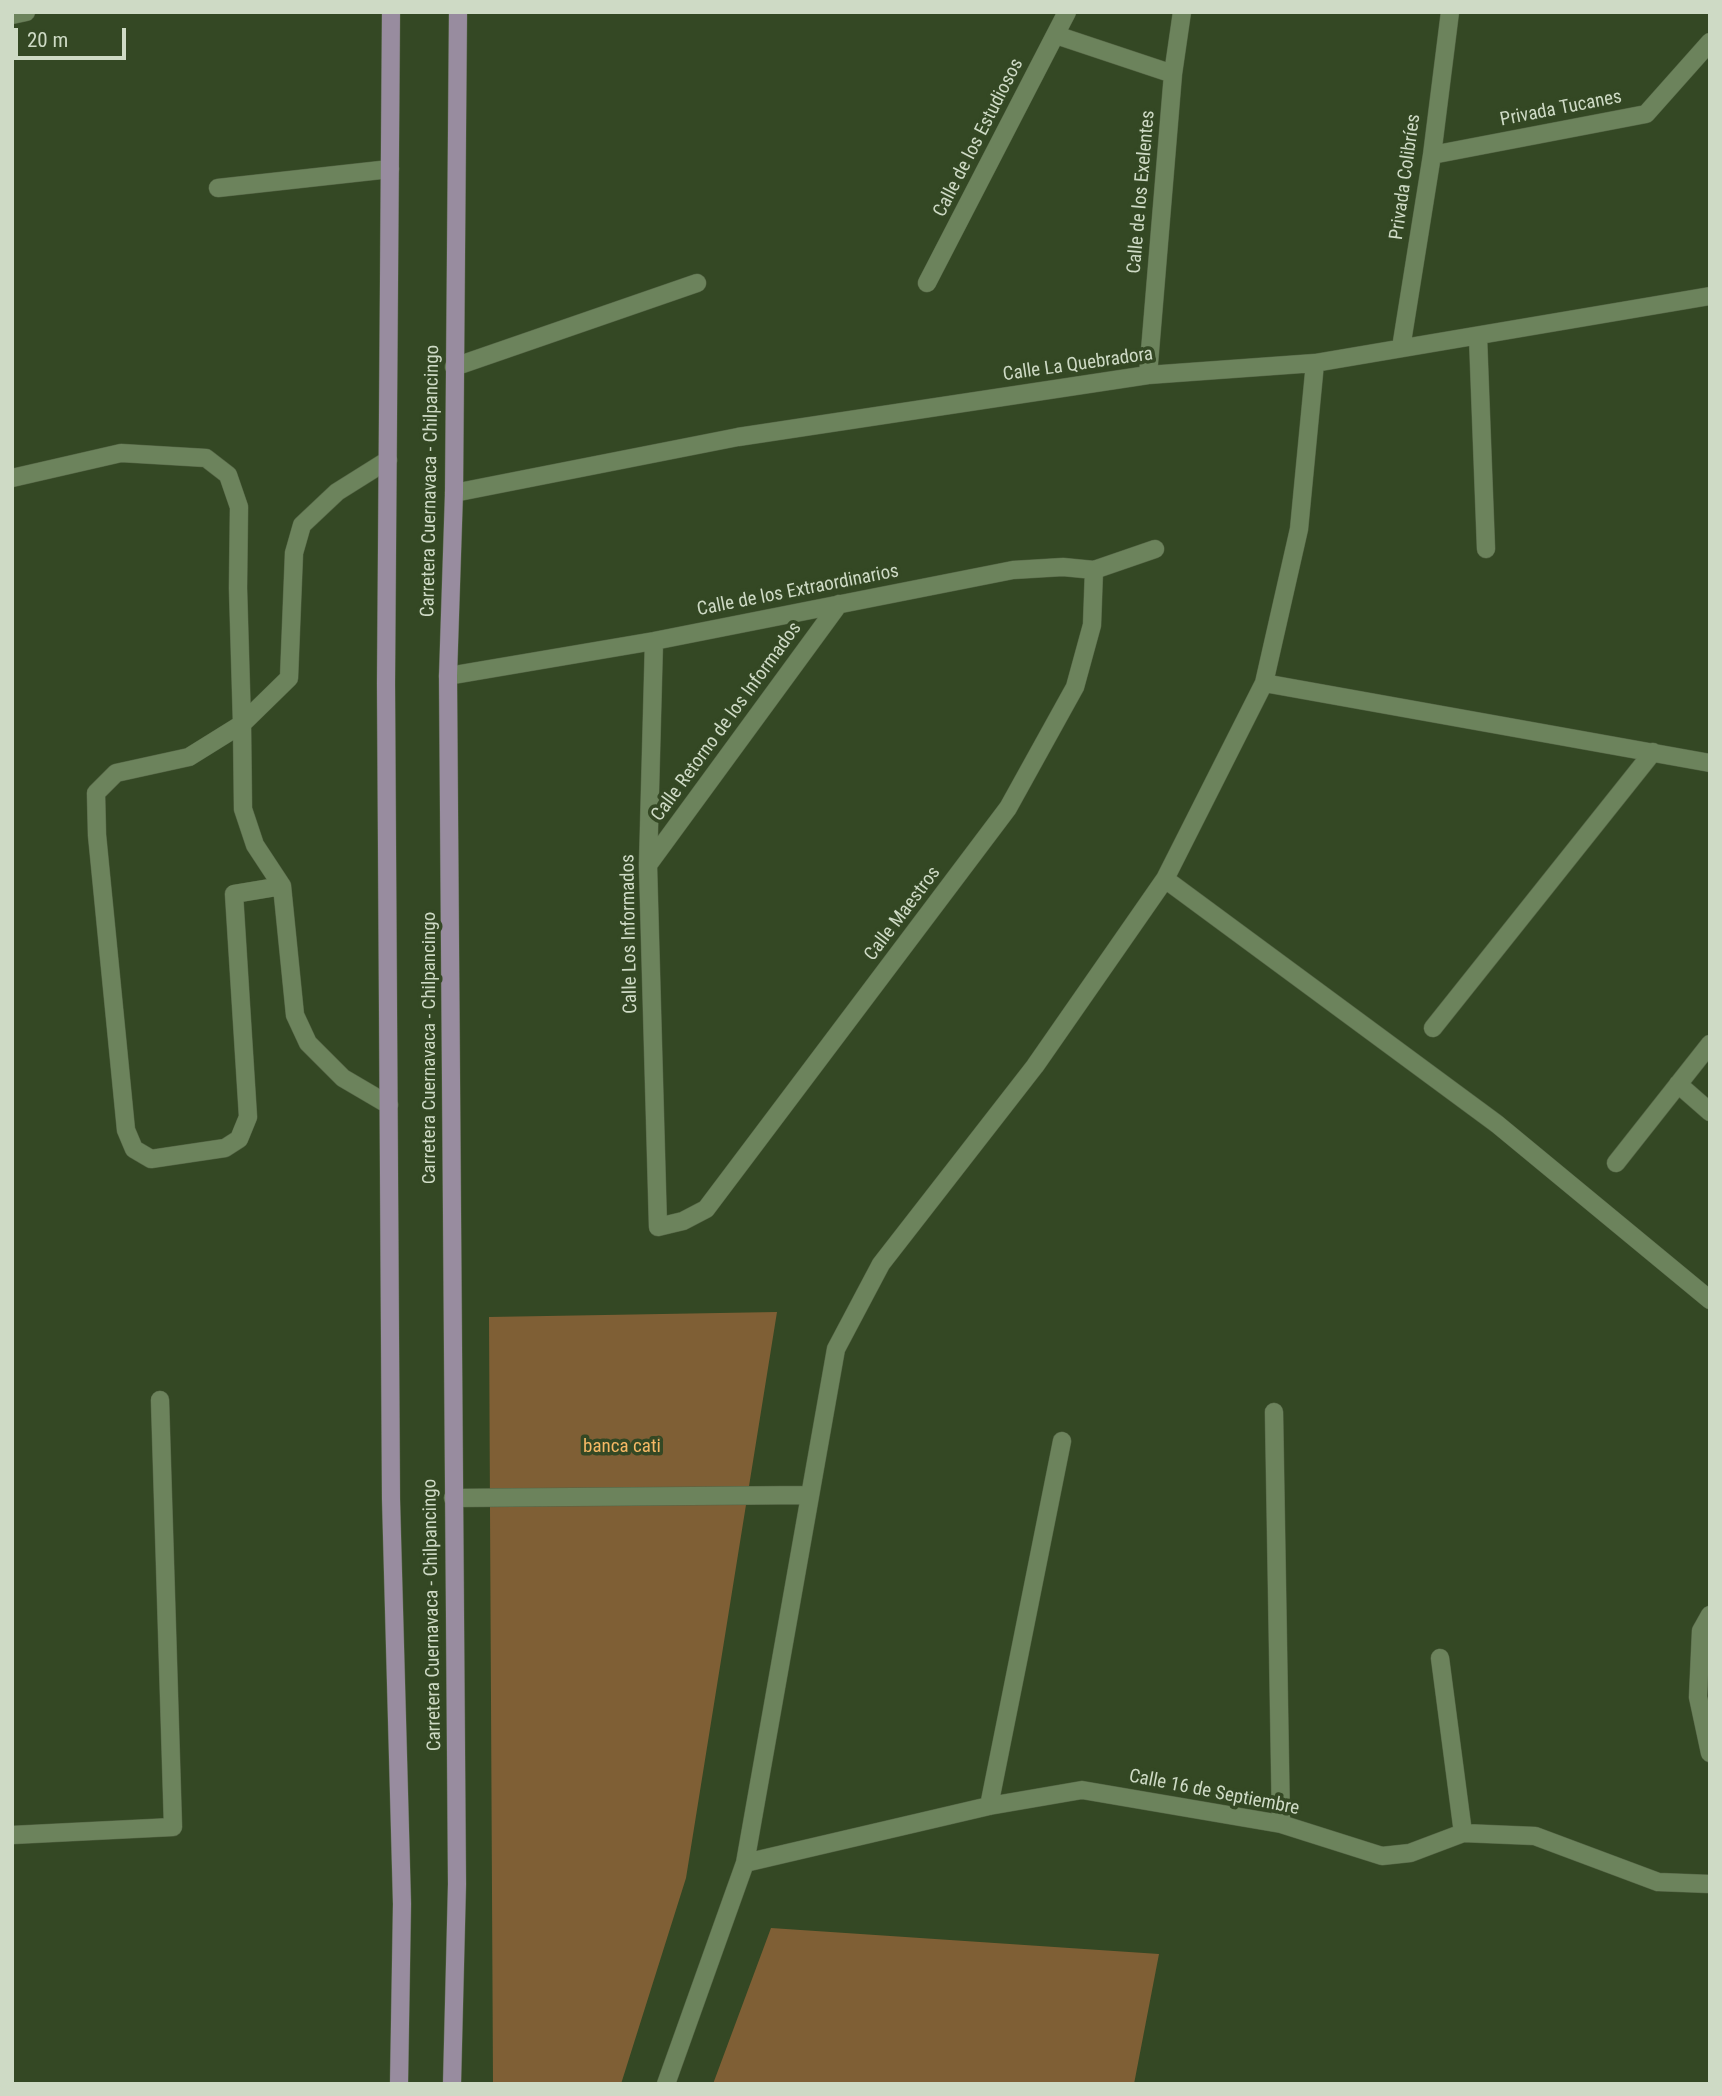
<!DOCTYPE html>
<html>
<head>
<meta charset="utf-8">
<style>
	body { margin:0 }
	#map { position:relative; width:1722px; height:2096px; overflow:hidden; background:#344824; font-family:"Roboto Condensed",sans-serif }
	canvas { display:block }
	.frame { position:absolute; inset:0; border:14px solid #cedac5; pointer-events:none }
	.scale { position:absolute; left:14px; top:28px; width:112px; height:32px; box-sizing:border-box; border:4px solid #cedac5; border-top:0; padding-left:9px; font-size:21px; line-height:24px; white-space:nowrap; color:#cedac5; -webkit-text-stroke:5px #344824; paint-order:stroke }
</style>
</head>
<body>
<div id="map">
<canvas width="1722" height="2096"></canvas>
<div class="frame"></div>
<div class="scale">20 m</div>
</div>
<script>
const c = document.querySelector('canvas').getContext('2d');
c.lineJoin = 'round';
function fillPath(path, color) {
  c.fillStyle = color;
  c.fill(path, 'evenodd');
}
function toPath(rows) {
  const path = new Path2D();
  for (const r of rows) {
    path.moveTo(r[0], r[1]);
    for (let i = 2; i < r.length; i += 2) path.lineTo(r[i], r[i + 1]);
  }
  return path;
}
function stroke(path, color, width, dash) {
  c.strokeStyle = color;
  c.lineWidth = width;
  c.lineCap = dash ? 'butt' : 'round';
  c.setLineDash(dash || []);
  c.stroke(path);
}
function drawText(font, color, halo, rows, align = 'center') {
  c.font = font + ' "Roboto Condensed",sans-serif';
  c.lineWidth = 7;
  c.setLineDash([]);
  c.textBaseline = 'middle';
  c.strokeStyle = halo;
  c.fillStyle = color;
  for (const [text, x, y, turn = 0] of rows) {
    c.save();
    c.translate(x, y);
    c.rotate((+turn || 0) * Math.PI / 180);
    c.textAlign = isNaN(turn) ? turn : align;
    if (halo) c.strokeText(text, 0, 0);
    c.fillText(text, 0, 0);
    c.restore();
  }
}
fillPath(toPath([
	[777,1312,686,1878,621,2084,493,2084,489,1317],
	[771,1928,1159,1954,1134,2084,713,2084]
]), '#7f5f35');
const minor = toPath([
	[12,15,26,12],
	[1056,35,1173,74],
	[1432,155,1646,114,1710,42],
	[218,188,390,169],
	[927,283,1067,12],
	[1478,337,1486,549],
	[1401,348,1432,155,1450,12],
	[454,367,697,283],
	[1148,375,1173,74,1182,12],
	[388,460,337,492,302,525,294,553,289,678,242,724,243,809,255,845,282,886,295,1015,308,1043,343,1078,389,1105],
	[12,478,121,453,206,458,228,475,239,507,238,588,242,724,189,757,116,773,96,793,97,835,126,1130,134,1149,151,1159,225,1148,239,1139,248,1117,234,894,282,886],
	[454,493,738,437,1148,375,1315,363,1710,296],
	[654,641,648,865,658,1227,683,1221,706,1209,1008,808,1075,687,1092,625,1094,570],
	[448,676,654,641,1013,570,1063,567,1094,570,1155,549],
	[1264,683,1710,763],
	[648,865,839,604],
	[1165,879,1497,1124,1710,1300],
	[1433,1028,1653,752],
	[1678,1084,1710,1112],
	[1616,1163,1710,1044],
	[1274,1412,1281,1824],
	[453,1498,810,1495],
	[1710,1615,1701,1631,1698,1697,1710,1753],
	[1440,1658,1463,1833],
	[989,1806,1062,1441],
	[12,1835,173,1827,160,1400],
	[745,1863,989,1806,1082,1790,1281,1824,1382,1856,1410,1853,1463,1833,1535,1836,1658,1882,1710,1884],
	[666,2084,745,1863,836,1349,881,1264,1035,1066,1165,879,1264,683,1299,529,1315,363]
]);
const major = toPath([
	[391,12,386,683,391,1499,402,1904,399,2084],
	[452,2084,457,1884,448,676,454,493,458,12]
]);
stroke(minor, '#546445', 19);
stroke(major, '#546445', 19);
stroke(minor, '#6c835c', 18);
stroke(major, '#988c9f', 18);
drawText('19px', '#cedac5', '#344824', [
	["Privada Tucanes",1561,109,-11],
	["Calle de los Estudiosos",979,138,-63],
	["Privada Colibríes",1406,177,-82],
	["Calle de los Exelentes",1142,192,-85],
	["Calle La Quebradora",1078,365,-8],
	["Carretera Cuernavaca - Chilpancingo",431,481,-89],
	["Calle de los Extraordinarios",798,591,-11],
	["Calle Retorno de los Informados",727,722,-54],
	["Calle Maestros",903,914,-53],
	["Calle Los Informados",630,934,-91],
	["Carretera Cuernavaca - Chilpancingo",430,1048,-90],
	["Carretera Cuernavaca - Chilpancingo",433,1615,-91],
	["Calle 16 de Septiembre",1214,1793,11]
]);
drawText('19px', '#f6b865', '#344824', [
	["banca cati",622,1447]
]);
</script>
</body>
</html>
